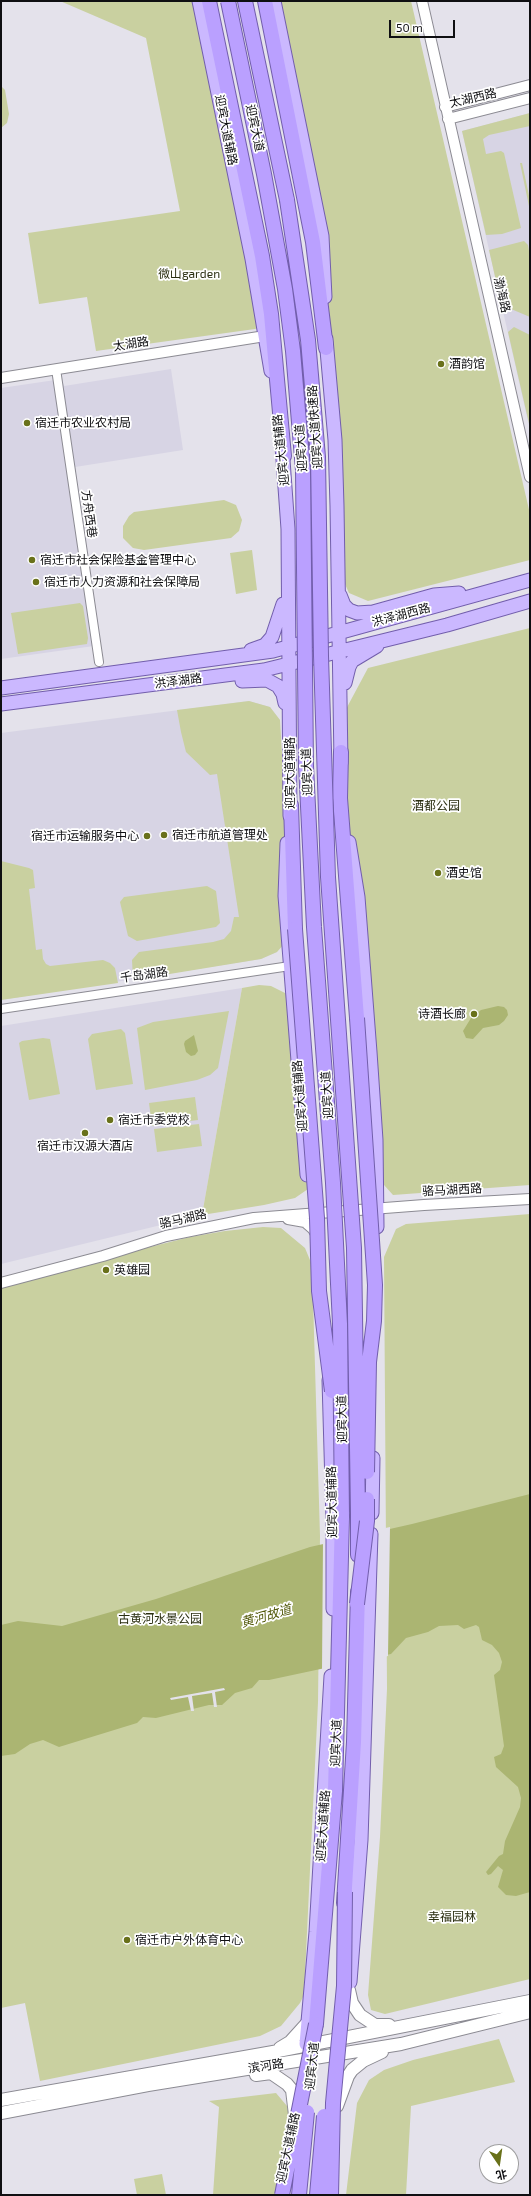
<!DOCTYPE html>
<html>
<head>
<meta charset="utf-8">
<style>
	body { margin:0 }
	#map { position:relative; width:531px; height:2196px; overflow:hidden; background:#e4e2eb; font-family:"Exo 2","Noto Sans SC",sans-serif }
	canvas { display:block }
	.frame { position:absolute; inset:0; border:2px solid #0f0f12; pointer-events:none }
	.north { position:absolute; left:479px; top:2144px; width:40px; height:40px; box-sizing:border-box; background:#fff; border:1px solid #9f9fa0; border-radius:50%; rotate:167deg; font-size:11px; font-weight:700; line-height:16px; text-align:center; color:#0f0f12 }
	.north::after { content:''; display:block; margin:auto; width:14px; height:18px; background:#69711a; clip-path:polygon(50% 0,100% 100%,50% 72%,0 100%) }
	.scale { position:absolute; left:389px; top:20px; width:66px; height:18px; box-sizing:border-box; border:2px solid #0f0f12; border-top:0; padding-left:5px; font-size:12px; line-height:14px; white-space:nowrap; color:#0f0f12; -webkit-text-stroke:3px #fff; paint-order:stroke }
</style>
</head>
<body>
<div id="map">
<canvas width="531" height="2196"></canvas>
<div class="frame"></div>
<div class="north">北</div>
<div class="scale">50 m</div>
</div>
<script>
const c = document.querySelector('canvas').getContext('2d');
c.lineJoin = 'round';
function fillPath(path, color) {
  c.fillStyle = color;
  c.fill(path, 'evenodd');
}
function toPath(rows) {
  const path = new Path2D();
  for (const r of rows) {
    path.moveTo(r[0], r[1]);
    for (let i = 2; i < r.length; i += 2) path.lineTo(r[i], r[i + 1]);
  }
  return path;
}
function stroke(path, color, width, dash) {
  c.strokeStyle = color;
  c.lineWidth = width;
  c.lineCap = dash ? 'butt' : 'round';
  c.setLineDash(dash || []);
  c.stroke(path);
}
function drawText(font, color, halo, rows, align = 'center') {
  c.font = font + ' "Exo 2","Noto Sans SC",sans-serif';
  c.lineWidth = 3.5;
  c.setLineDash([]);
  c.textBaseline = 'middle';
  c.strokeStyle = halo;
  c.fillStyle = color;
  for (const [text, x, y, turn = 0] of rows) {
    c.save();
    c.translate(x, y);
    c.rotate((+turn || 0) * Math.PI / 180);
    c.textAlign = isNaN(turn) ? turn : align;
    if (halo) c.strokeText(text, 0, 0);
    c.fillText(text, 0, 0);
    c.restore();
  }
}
fillPath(toPath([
	[530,113,530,430,462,131],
	[171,369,183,450,75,467,101,645,1,659,1,388,62,379,64,386],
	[249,701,270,707,280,720,277,952,261,959,1,1000,1,733],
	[242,988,202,1215,1,1264,1,1026]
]), '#d7d4e4');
fillPath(toPath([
	[60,1,208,1,264,326,255,329,96,351,87,297,39,304,28,233,180,211,146,38],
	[268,1,411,1,530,514,530,560,368,601,349,593,341,575,338,445],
	[1,86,5,90,9,114,7,123,1,128],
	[530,113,530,126,489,135,483,139,486,154,501,151,504,153,521,228,502,234,486,235,462,131],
	[520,163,522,163,530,200,530,211],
	[524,241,528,245,530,257,530,317,504,306,501,303,489,250],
	[514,327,530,335,530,428,508,332],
	[224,500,236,505,242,520,239,531,231,538,144,550,133,548,123,538,123,526,129,516,134,512],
	[252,550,257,590,236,594,230,553],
	[80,603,83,606,88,638,87,644,18,654,11,613],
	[530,628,530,1185,393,1195,367,1166,342,866,345,711,368,668],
	[249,701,270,707,280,720,292,922,285,943,277,952,261,959,133,980,132,960,139,952,213,942,224,939,231,931,234,917,239,917,217,774,210,775,186,752,181,732,177,710],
	[1,861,29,868,33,870,35,888,29,889,36,950,42,949,43,959,46,964,50,966,103,960,110,963,115,968,118,983,1,1000],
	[207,886,216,891,220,923,216,927,137,941,128,936,120,902,124,897],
	[259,985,271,986,291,996,308,1189,295,1198,264,1205,202,1215,242,988],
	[229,1011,218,1068,210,1075,197,1080,145,1090,137,1028,153,1022],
	[121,1029,125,1033,133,1084,96,1090,88,1039,92,1034],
	[43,1038,50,1039,60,1094,29,1100,19,1043,22,1041],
	[195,1097,198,1120,152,1126,149,1103],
	[199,1124,202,1146,157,1152,154,1129],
	[530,1214,530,1979,385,2014,371,2010,368,1995,380,1837,387,1689,384,1257,396,1229,406,1224],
	[263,1227,281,1228,305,1248,312,1265,320,1536,318,1702,304,1995,300,2003,281,2026,260,2036,40,2081,25,2003,1,2008,1,1284,190,1237,225,1231],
	[499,2039,515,2082,411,2106,406,2195,346,2195,357,2103,369,2080,384,2070,413,2060],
	[276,2093,287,2106,289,2116,281,2195,213,2195,219,2107,209,2101],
	[162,2174,166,2195,137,2195,134,2179]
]), '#c9d0a0');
fillPath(toPath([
	[498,1006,504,1007,507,1010,508,1015,504,1021,499,1025,483,1028,473,1039,466,1038,463,1031,471,1018,481,1010],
	[194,1035,198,1051,195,1055,191,1056,186,1052,184,1044,185,1041],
	[530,1494,530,1892,516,1896,506,1895,498,1887,503,1870,498,1866,491,1874,488,1875,486,1872,499,1856,503,1854,505,1841,520,1807,521,1798,518,1787,496,1767,494,1757,501,1754,504,1746,494,1675,500,1670,502,1662,499,1653,492,1645,482,1640,479,1627,476,1625,464,1629,458,1625,439,1626,428,1632,406,1638,391,1654,269,1680,259,1680,252,1688,235,1693,222,1705,209,1705,156,1718,143,1717,137,1723,59,1747,43,1740,30,1744,15,1754,1,1756,1,1625,18,1621,62,1626,156,1599,310,1547,412,1524]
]), '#abb572');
fillPath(toPath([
	[390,1527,388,1656,322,1670,323,1542],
	[224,1688,225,1690,215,1692,217,1707,214,1707,212,1693,192,1696,194,1711,191,1711,188,1697,171,1700,170,1698]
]), '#e4e2eb');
const minor = toPath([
	[56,369,99,662],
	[1,1009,290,966]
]);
const tertiary = toPath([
	[422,1,530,477],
	[445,107,530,85],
	[448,119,530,98],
	[1,378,265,336],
	[288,1219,305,1222,313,1229,318,1237],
	[1,1283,103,1256,166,1236,254,1218,424,1205,530,1199]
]);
const secondary = toPath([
	[349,1990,352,2003,360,2015,375,2025,389,2025],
	[280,2048,290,2042,309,2021],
	[256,2075,271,2073,287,2084,292,2090,295,2115],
	[1,2100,273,2052,530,2001],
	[337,2106,348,2076,352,2070,363,2061,382,2052],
	[1,2113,148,2085,401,2044,530,2012]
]);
const primary = toPath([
	[199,1,252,259,271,371],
	[274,1,322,236,325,297],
	[326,339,335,440,337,506,341,763],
	[282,446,288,529,290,816],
	[340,595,344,605,349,610,357,613,373,612,434,595,459,593],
	[251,650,265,645,272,637,283,604],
	[242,681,267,680,278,686,283,694,285,703],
	[345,683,349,667,352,661,377,646],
	[1,688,273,651,530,580],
	[1,704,264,670,447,625,530,601],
	[349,842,358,897,370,1052,376,1140,377,1227],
	[287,843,285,896,307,1175],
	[329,1380,333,1521,333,1609],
	[372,1513,373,1458],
	[350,1982,361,1840,371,1534],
	[306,2044,316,1932,331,1676]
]);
const trunk = toPath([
	[209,1,262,256,271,314,284,456],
	[245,1,287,200],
	[265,1,313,242,326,348],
	[341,752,340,798,357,1018],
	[291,805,295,929],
	[358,1514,358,1555],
	[344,1903,354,1742,358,1592],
	[316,2024,335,1791,342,1517]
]);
stroke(minor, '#8c8b93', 10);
stroke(tertiary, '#8c8b93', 12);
stroke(secondary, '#8c8b93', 14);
stroke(primary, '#725eac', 15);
stroke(trunk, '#725eac', 16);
stroke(minor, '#fff', 8);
stroke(tertiary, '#fff', 10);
stroke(secondary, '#fff', 12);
stroke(primary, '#cbb8ff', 13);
stroke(trunk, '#baa0ff', 14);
const trunkBridge = toPath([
	[228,1,264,174,285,289,293,351,303,470,306,766,314,927,333,1183,340,1324,342,1517],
	[287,200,308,340,318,457,321,656,328,877,354,1248,358,1514],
	[295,929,317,1218,319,1291,332,1391],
	[357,1018,375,1285,374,1321,369,1362,367,1472],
	[357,1604,367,1521,367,1499],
	[282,2195,316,2024],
	[299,2195,307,2112],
	[317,2195,324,2116],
	[331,2195,333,2103,344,1986,345,1892]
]);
stroke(trunkBridge, '#725eac', 16, []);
stroke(trunkBridge, '#baa0ff', 14);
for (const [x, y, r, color] of [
	[441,364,4,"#69711a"],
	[27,423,4,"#69711a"],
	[32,560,4,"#69711a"],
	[36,582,4,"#69711a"],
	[164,835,4,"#69711a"],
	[147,836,4,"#69711a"],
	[438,873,4,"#69711a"],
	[474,1014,4,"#69711a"],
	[110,1120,4,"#69711a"],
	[85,1133,4,"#69711a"],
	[106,1270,4,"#69711a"],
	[127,1940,4,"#69711a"]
]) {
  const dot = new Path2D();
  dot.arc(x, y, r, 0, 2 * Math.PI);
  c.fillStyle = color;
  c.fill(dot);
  stroke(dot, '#fff', 1.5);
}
drawText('12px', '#0f0f12', '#fff', [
	["太湖西路",473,98,-13],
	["迎宾大道",255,128,78],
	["迎宾大道辅路",226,130,79],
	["渤海路",502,295,77],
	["太湖路",131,344,-9],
	["迎宾大道快速路",315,427,-94],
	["迎宾大道",301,448,-94],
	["迎宾大道辅路",281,450,-96],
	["方舟西巷",89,514,82],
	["洪泽湖西路",401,615,-15],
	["洪泽湖路",178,681,-7],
	["迎宾大道",307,772,-92],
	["迎宾大道辅路",290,773,-90],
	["千岛湖路",144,975,-8],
	["迎宾大道",327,1095,-94],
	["迎宾大道辅路",300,1096,-95],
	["骆马湖西路",452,1190,-3],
	["骆马湖路",183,1219,-13],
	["迎宾大道",342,1419,-91],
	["迎宾大道辅路",332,1502,-91],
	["迎宾大道",336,1743,-88],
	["迎宾大道辅路",323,1826,-86],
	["滨河路",266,2066,-9],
	["迎宾大道",312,2066,-84],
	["迎宾大道辅路",288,2148,-78]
]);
drawText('12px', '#2a2e10', '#fff', [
	["微山garden",189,274],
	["酒都公园",436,806],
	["古黄河水景公园",160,1619],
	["幸福园林",452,1917]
]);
drawText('12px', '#0f0f12', '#fff', [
	["酒韵馆",449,364],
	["宿迁市农业农村局",35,423],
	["宿迁市社会保险基金管理中心",40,560],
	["宿迁市人力资源和社会保障局",44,582],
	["宿迁市航道管理处",172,835],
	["宿迁市运输服务中心",139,836,"right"],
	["酒史馆",446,873],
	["诗酒长廊",466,1014,"right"],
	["宿迁市委党校",118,1120],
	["宿迁市汉源大酒店",85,1146,"center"],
	["英雄园",114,1270],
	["宿迁市户外体育中心",135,1940]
], 'left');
drawText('italic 13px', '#525909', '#fff', [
	["黄河故道",266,1616,-16]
]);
</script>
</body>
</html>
